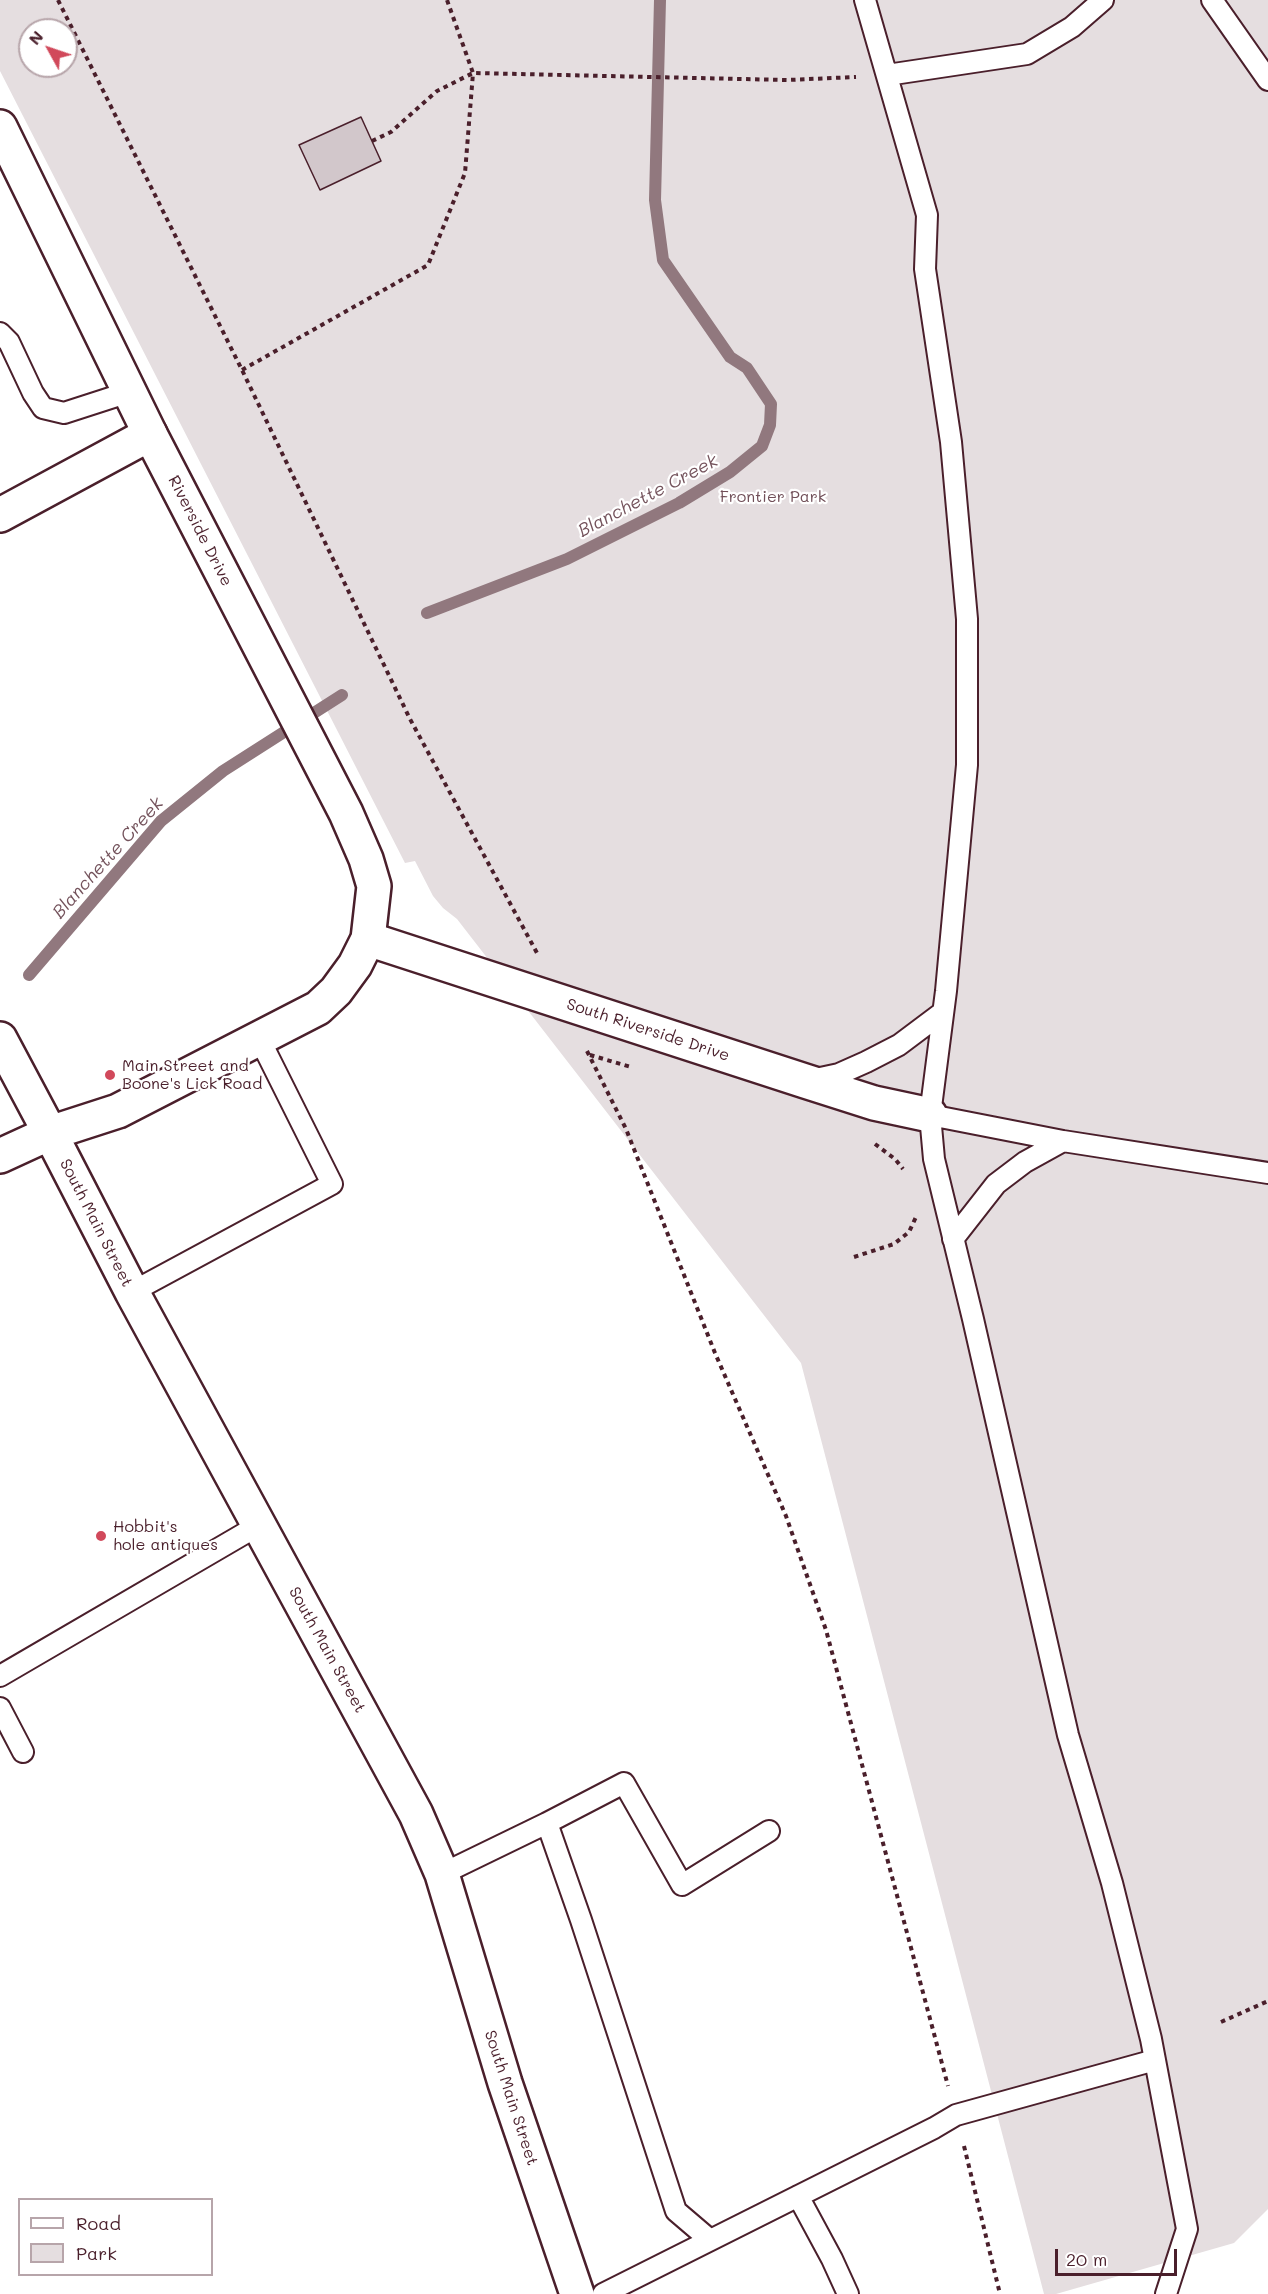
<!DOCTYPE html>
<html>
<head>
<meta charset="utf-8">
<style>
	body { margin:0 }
	#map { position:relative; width:1268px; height:2294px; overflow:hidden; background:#fff; font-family:Mali,sans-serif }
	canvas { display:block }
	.legend { position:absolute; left:18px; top:2198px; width:195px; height:78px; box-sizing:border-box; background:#fff; border:2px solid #b7a5aa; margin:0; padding:8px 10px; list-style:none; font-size:18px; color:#4a1f2b }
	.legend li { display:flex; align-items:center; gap:12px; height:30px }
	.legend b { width:30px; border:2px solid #b7a5aa }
	.north { position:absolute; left:18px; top:18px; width:60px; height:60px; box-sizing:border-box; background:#fff; border:2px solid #b7a5aa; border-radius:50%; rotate:310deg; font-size:16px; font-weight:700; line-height:24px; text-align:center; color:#4a1f2b }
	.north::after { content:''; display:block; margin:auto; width:21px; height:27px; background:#d1495b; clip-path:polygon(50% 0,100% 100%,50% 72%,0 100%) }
	.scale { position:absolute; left:1055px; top:2249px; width:122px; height:27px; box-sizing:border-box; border:3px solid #4a1f2b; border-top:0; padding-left:8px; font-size:18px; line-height:21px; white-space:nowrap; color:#4a1f2b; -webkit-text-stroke:4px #fff; paint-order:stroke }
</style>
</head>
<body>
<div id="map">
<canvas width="1268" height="2294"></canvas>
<ul class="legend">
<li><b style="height:8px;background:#fff"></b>Road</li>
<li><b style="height:16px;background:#e5dee0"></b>Park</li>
</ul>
<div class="north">N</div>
<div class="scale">20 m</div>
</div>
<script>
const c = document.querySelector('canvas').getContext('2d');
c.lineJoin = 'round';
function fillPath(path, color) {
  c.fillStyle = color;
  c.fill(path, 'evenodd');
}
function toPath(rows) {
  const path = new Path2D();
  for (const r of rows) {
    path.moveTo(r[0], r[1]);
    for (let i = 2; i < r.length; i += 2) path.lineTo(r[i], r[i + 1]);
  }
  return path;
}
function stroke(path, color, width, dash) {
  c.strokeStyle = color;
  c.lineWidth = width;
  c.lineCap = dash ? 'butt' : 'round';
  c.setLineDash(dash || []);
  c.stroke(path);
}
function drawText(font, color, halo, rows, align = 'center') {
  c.font = font + ' Mali,sans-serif';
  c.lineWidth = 4.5;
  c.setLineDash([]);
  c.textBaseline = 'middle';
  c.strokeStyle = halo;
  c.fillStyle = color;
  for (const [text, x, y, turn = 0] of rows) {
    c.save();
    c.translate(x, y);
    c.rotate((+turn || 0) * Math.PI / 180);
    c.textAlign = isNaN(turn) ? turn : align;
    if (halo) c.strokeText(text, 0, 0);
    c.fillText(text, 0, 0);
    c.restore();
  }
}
fillPath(toPath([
	[0,0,1268,0,1268,2209,1234,2243,1056,2294,1044,2294,801,1363,457,919,443,908,433,896,415,861,405,863,0,71],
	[30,30,66,30,66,66,30,66]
]), '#e5dee0');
stroke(toPath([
	[427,613,567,559,679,503,730,472,762,446,770,425,771,404,747,368,730,357,663,260,655,200,660,0],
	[29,975,161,821,223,771,342,695]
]), '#91787e', 12);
const building = toPath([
	[361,117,381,161,320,190,299,145,361,117]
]);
fillPath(building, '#d2c7cb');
stroke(building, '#4a1f2b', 1.5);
const lane = toPath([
	[865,0,927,215,925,269,951,442,967,619,967,765,946,991,930,1115,934,1159,973,1319,1068,1735,1112,1883,1151,2039,1187,2229,1166,2294],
	[1212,0,1268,80],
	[887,75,1027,54,1072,27,1103,0],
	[0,333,9,342,33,393,43,408,64,413,129,392],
	[811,1080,839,1074,866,1062,899,1045,943,1012],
	[930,1115,1063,1141,1268,1173],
	[953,1239,996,1184,1025,1162,1063,1141],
	[132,1292,332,1184,259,1038],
	[0,1676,259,1525],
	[0,1708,23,1752],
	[547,1823,624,1783,682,1885,769,1831],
	[442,1874,547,1823,581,1920,676,2211,710,2240],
	[798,2196,832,2259,848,2294],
	[603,2294,934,2128,956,2115,1155,2060]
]);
const street = toPath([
	[0,515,150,434],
	[368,939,805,1081,874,1103,930,1115],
	[0,1039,50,1133]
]);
const secondary = toPath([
	[0,127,150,434,346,813,366,859,374,886,368,939,355,965,336,991,318,1008,118,1111,50,1133,0,1156],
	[50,1133,132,1292,416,1814,442,1874,505,2083,577,2294]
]);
stroke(lane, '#4a1f2b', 24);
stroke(street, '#4a1f2b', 38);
stroke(secondary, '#4a1f2b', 38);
stroke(toPath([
	[58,0,242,370,410,719,537,953],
	[372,141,391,132,437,91,473,73,787,80,856,77],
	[242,370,428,265,465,173,473,73,447,0],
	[587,1051,626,1129,715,1353,786,1516,826,1630,948,2086],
	[590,1055,631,1067],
	[875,1144,895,1159,903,1169],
	[854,1257,894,1244,909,1232,916,1217],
	[1221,2022,1268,2001],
	[964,2146,1000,2294]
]), '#4a1f2b', 4, [4.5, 4.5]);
stroke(lane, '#fff', 20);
stroke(street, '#fff', 33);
stroke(secondary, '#fff', 33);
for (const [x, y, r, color] of [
	[110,1075,6,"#d1495b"],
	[101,1536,6,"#d1495b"]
]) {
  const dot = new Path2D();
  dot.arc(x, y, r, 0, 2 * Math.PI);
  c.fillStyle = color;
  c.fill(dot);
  stroke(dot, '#fff', 2);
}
drawText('16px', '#714f58', '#fff', [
	["Frontier Park",773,497]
]);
drawText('16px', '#4a1f2b', '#fff', [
	["Riverside Drive",200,531,63],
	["South Riverside Drive",648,1030,18],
	["South Main Street",96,1223,63],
	["South Main Street",327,1650,61],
	["South Main Street",511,2098,72]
]);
drawText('16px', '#4a1f2b', '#fff', [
	["Main Street and",122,1066],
	["Boone's Lick Road",122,1084],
	["Hobbit's",113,1527],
	["hole antiques",113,1545]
], 'left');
drawText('italic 18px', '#74535c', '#fff', [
	["Blanchette Creek",648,496,-28],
	["Blanchette Creek",108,858,-48]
]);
</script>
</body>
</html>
